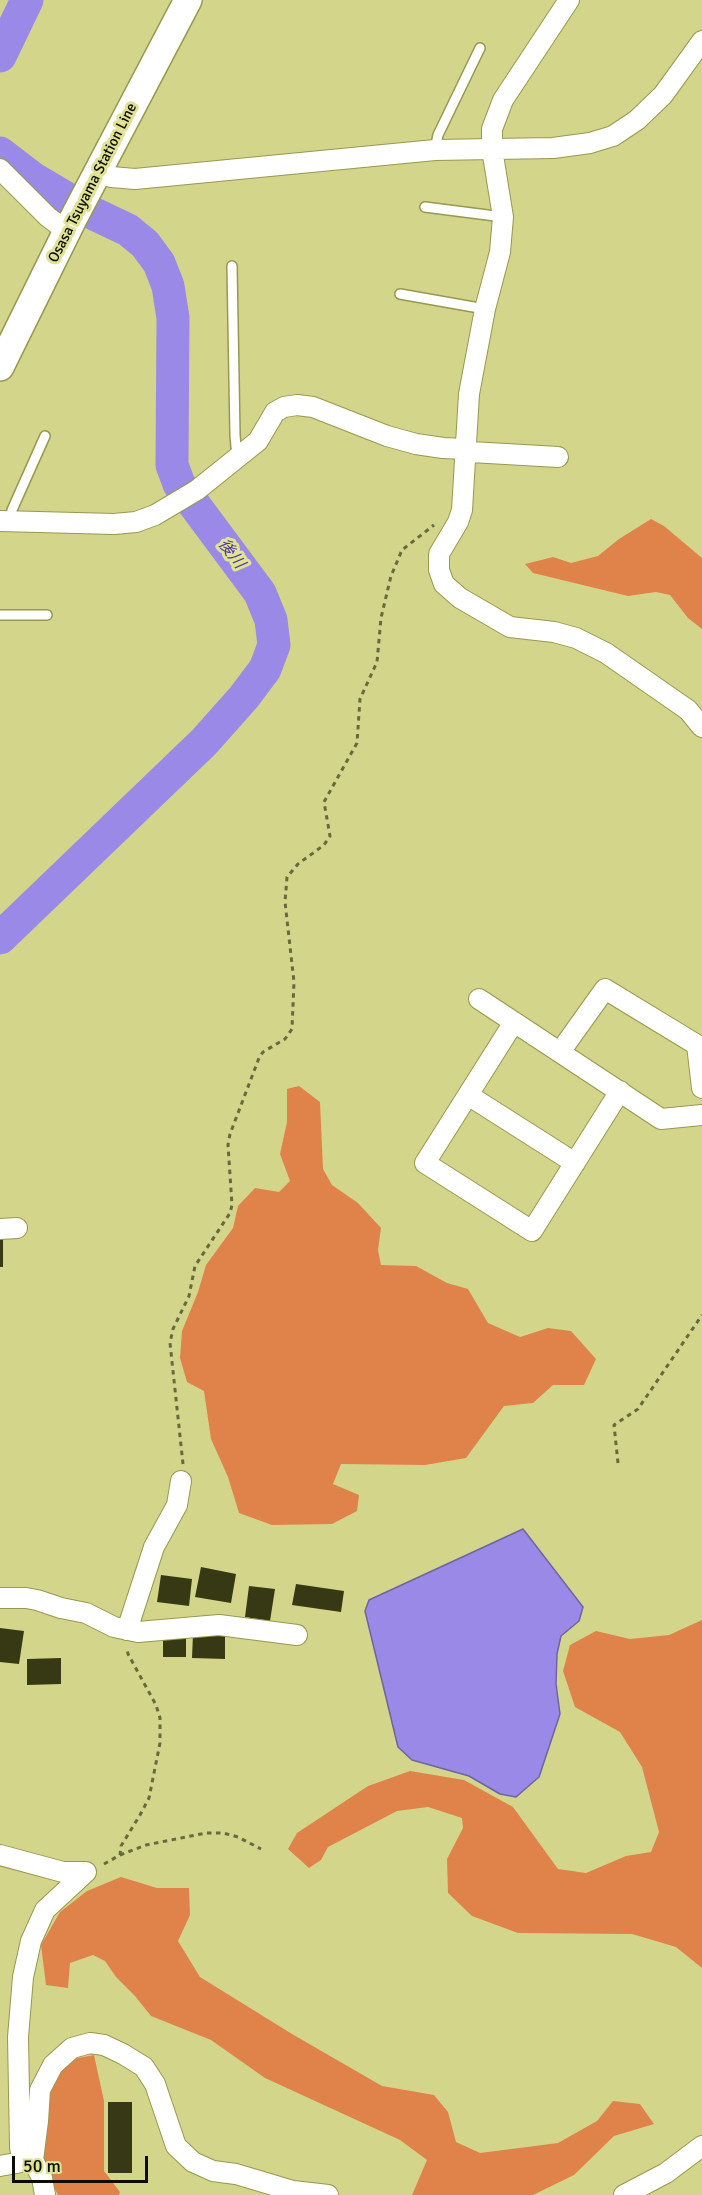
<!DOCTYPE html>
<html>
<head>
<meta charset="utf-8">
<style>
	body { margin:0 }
	#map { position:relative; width:702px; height:2195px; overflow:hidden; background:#d3d68a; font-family:Signika,sans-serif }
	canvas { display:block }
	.scale { position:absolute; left:12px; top:2156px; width:136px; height:27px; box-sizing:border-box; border:3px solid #0c0c00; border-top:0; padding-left:8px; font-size:18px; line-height:21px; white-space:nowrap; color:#0c0c00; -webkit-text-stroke:4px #e0e396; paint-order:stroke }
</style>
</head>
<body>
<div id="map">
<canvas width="702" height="2195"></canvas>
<div class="scale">50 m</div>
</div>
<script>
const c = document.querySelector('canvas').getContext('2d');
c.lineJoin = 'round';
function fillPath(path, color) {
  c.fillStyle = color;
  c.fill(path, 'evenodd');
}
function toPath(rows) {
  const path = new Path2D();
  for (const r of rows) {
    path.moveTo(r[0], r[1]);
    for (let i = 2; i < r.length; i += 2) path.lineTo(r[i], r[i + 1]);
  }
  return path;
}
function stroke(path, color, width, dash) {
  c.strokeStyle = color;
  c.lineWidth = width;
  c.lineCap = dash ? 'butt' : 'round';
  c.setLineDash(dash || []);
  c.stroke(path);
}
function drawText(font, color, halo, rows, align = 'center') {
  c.font = font + ' Signika,"Noto Sans JP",sans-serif';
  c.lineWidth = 6;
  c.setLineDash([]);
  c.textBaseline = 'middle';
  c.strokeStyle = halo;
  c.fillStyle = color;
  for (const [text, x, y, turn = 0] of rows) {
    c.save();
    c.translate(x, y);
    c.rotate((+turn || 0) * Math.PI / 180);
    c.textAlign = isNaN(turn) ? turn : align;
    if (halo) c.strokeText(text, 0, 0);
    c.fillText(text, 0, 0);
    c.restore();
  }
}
fillPath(toPath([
	[651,519,664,526,702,558,702,629,688,618,670,595,656,592,628,596,533,573,525,564,553,557,571,563,598,556,619,539],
	[299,1086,320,1102,323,1169,332,1185,358,1203,381,1228,378,1250,381,1265,416,1266,447,1283,468,1289,488,1323,520,1337,548,1328,571,1331,596,1359,584,1385,553,1385,533,1403,504,1406,466,1458,425,1465,341,1464,333,1484,359,1495,357,1511,332,1524,272,1525,239,1513,228,1477,211,1439,204,1391,187,1382,180,1358,182,1331,198,1292,206,1265,233,1228,238,1206,255,1188,279,1192,290,1181,280,1154,287,1122,287,1089],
	[702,1620,702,1968,676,1947,632,1934,518,1933,472,1916,448,1893,447,1859,463,1828,462,1818,428,1807,397,1811,328,1847,321,1860,309,1868,288,1849,297,1833,368,1786,410,1771,464,1780,513,1807,558,1869,586,1873,626,1856,651,1852,659,1832,642,1767,620,1732,575,1707,563,1671,570,1645,596,1631,630,1639,669,1635],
	[121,1877,157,1888,189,1888,190,1915,178,1941,200,1977,292,2034,382,2086,434,2095,448,2112,456,2142,480,2153,558,2143,597,2121,613,2101,640,2104,654,2124,614,2136,574,2175,533,2195,412,2195,427,2160,400,2140,265,2078,211,2040,151,2016,135,1996,116,1977,105,1961,93,1955,70,1963,68,1988,46,1985,41,1945,60,1912,87,1891],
	[94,2055,104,2101,104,2171,120,2192,119,2195,58,2195,42,2164,46,2091,67,2060]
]), '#e0834a');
const water = toPath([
	[523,1529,583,1607,579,1621,561,1636,557,1654,556,1684,560,1714,539,1777,516,1797,500,1794,469,1776,412,1760,398,1747,365,1611,369,1600,523,1529]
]);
fillPath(water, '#9a89e7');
stroke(water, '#6f64a2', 1.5);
stroke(toPath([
	[0,56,27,0],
	[0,153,34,179,88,211,128,230,145,244,159,263,168,286,173,318,172,465,179,484,260,593,271,620,274,645,265,669,244,697,204,742,0,938]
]), '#9a89e7', 33);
fillPath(toPath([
	[0,1238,3,1238,3,1267,0,1267],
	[201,1567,236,1574,231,1603,195,1597],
	[161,1575,192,1579,189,1606,157,1602],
	[296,1584,344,1591,341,1612,292,1605],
	[249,1586,275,1589,270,1621,245,1617],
	[0,1628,24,1631,19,1664,0,1662],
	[193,1634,225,1635,225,1659,192,1658],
	[163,1635,186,1635,186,1657,163,1657],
	[61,1658,61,1684,27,1685,27,1659],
	[108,2102,132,2102,132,2173,108,2173]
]), '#373814');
const lane = toPath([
	[435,150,438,135,480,48],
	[425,207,503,217],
	[232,266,235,435,236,447,241,457],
	[400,294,485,309],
	[11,521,12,510,45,436],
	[0,615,47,615]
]);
const street = toPath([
	[569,0,503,100,492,129,492,149,503,217,500,252,485,309,469,394,462,510,458,522,439,554,439,570,444,584,460,598,510,627,554,632,576,638,606,653,688,710,702,727],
	[0,169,48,217,67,231],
	[98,173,111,177,135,179,435,150,553,148,590,143,613,136,637,120,663,95,702,41],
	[0,521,114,524,136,522,155,515,197,490,258,441,275,412,284,407,297,405,313,407,387,436,416,444,443,448,465,449,471,452,558,457],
	[479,999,661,1119,702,1115],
	[514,1022,425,1163,532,1231,620,1091],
	[560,1052,605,989,697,1045,702,1088],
	[468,1095,575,1163],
	[0,1229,17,1228],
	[0,1598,26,1598,37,1600,61,1608,86,1613,114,1627,138,1632,219,1625,297,1635],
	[127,1630,154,1547,177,1505,181,1481],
	[0,1855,63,1872,86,1872],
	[23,2162,20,2147,18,2037,23,1977,31,1941,45,1910,86,1872],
	[0,2166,33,2160],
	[45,2195,42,2178,33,2160,38,2121,40,2090,53,2065,72,2048,90,2043,104,2045,123,2054,144,2067,155,2084,176,2146,193,2162,213,2171,236,2174,293,2191,328,2195],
	[624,2195,666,2173,702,2146]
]);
const secondary = toPath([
	[0,367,72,221,188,0]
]);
stroke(lane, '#96994e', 12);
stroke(street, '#96994e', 22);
stroke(secondary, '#96994e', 30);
stroke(toPath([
	[618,1463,614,1425,638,1409,702,1315],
	[183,1464,170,1343,173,1329,189,1296,195,1266,230,1213,232,1205,228,1145,230,1134,259,1058,263,1052,285,1039,292,1029,294,982,285,902,287,877,298,864,324,845,330,836,324,802,357,743,360,699,377,662,381,618,391,576,402,550,434,525],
	[120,1855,146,1845,206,1833,223,1833,238,1837,261,1849],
	[104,1864,120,1855,121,1846,140,1815,149,1798,160,1743,160,1718,156,1705,128,1654,127,1648]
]), '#67693f', 3, [4.5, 4.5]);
stroke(lane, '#fff', 9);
stroke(street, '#fff', 20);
stroke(secondary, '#fff', 27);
drawText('15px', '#0c0c00', '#e0e396', [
	["Osasa Tsuyama Station Line",93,183,-63]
]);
drawText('italic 16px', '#5234a0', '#e0e396', [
	["後川",231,554,53]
]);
</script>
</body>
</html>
